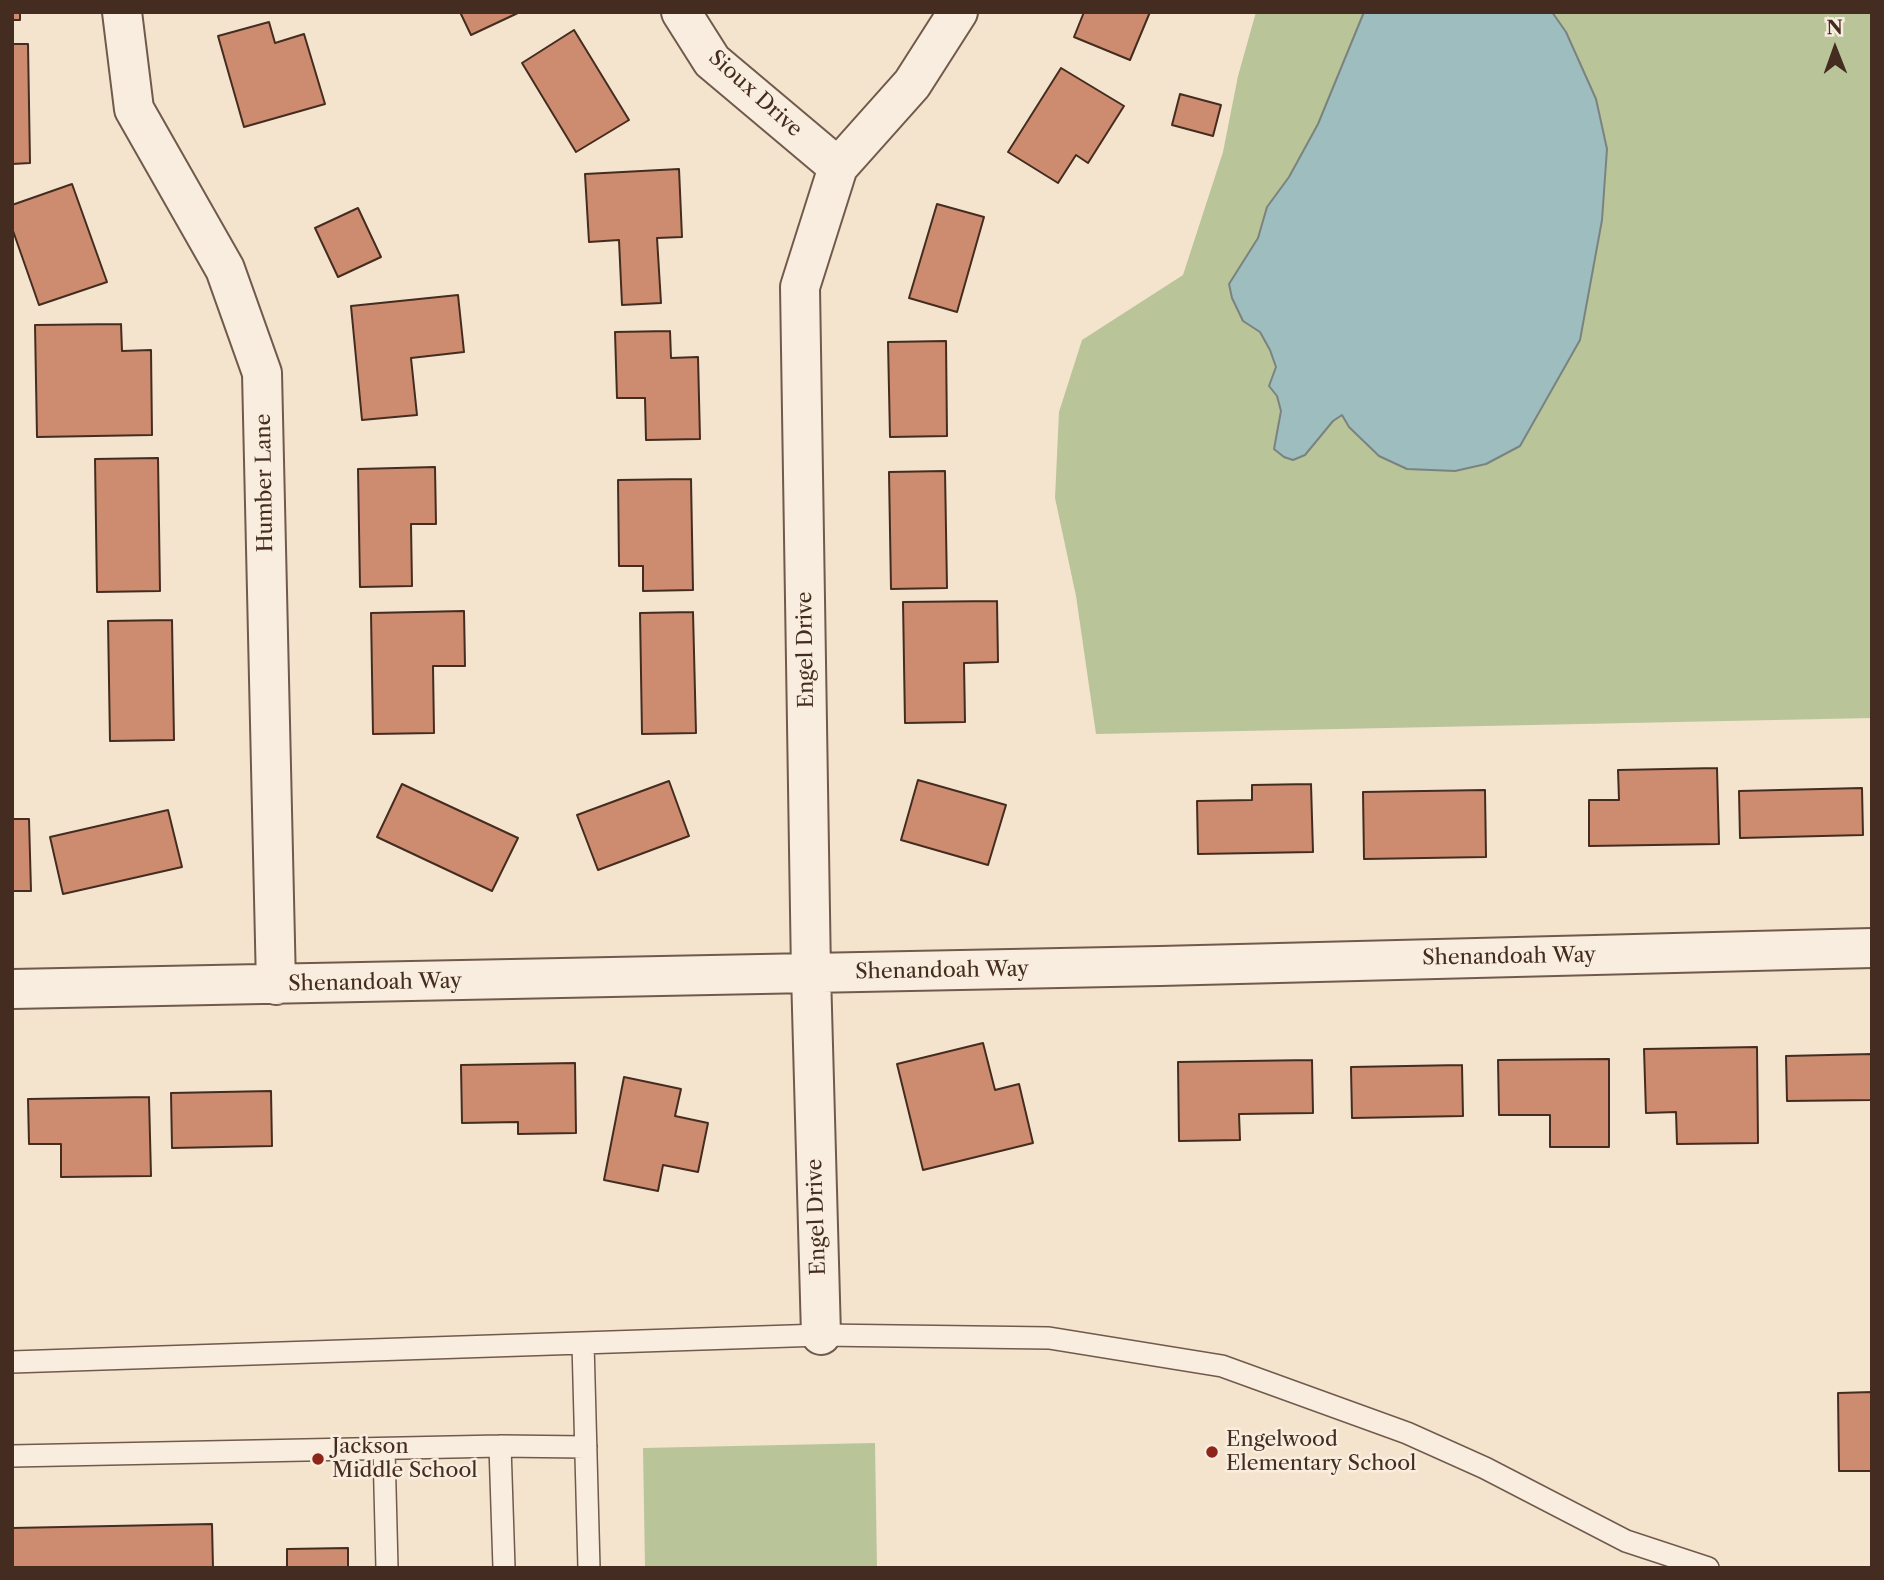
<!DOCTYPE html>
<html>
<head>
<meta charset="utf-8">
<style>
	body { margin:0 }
	#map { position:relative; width:1884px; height:1580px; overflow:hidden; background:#f4e4cd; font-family:"Libre Caslon Text",serif }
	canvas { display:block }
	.frame { position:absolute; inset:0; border:14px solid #442c20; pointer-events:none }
	.north { position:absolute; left:1800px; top:14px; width:70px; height:70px; -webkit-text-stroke:5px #f8edde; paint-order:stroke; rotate:359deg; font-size:19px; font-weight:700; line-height:28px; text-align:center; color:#442c20 }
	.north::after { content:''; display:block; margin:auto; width:24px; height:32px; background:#442c20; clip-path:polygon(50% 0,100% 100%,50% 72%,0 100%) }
</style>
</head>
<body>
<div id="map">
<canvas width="1884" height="1580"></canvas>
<div class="frame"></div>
<div class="north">N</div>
</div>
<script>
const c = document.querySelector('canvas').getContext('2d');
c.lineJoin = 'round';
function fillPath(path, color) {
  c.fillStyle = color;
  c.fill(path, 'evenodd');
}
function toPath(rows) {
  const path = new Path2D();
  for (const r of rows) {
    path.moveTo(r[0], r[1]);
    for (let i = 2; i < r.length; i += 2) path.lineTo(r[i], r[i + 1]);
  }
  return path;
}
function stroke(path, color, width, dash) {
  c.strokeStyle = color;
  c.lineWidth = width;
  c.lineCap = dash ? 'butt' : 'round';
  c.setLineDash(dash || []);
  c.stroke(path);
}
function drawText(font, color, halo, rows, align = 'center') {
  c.font = font + ' "Libre Caslon Text",serif';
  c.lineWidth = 5;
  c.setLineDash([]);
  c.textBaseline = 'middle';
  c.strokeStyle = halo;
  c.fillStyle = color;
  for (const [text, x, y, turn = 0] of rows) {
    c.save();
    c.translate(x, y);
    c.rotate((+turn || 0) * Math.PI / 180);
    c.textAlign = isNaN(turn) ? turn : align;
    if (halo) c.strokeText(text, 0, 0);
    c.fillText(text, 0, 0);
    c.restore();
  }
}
fillPath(toPath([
	[1256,12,1872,12,1872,718,1096,734,1076,596,1055,498,1059,412,1082,340,1183,275,1223,152,1238,76],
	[875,1443,877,1568,645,1568,643,1448]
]), '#bac499');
const water = toPath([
	[1364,12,1552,12,1566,32,1596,99,1607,149,1602,220,1580,340,1520,446,1486,464,1455,471,1407,469,1379,456,1349,427,1342,415,1333,421,1305,455,1293,460,1284,457,1274,449,1281,411,1277,396,1269,386,1276,367,1270,350,1260,332,1243,321,1232,298,1229,284,1258,238,1267,207,1289,177,1318,124,1364,12]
]);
fillPath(water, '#9ebdbf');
stroke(water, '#7a837f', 2);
const building = toPath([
	[12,12,20,12,20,20,12,20,12,12],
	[460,12,520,12,471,35,460,12],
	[1084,12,1150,12,1130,60,1074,37,1084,12],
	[269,22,275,43,304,34,325,104,244,127,218,36,269,22],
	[574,30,629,120,576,152,522,63,574,30],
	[12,44,28,44,30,163,12,164,12,44],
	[1061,68,1124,106,1088,163,1076,155,1058,183,1008,152,1061,68],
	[1180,94,1221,105,1213,136,1172,125,1180,94],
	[679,169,682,237,657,238,661,303,622,305,619,240,589,242,585,174,679,169],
	[72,184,107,282,39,305,12,228,12,205,72,184],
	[937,204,984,217,957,312,909,298,937,204],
	[358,208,381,257,338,277,315,228,358,208],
	[458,295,464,352,411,358,417,415,362,420,351,306,458,295],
	[121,324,122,351,151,350,152,435,37,437,35,325,121,324],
	[670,331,671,358,698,357,700,439,646,440,645,398,617,398,615,332,670,331],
	[946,341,947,436,890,437,888,342,946,341],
	[158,458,160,591,97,592,95,459,158,458],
	[435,467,436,524,411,524,412,586,360,587,358,469,435,467],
	[945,471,947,588,891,589,889,472,945,471],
	[691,479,693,590,643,591,643,566,619,566,618,480,691,479],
	[997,601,998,662,964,663,965,722,905,723,903,602,997,601],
	[464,611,465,666,433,666,434,733,373,734,371,613,464,611],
	[693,612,696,733,642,734,640,613,693,612],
	[172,620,174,740,110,741,108,621,172,620],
	[1717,768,1719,844,1589,846,1589,800,1619,800,1618,770,1717,768],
	[918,780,1006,805,988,865,901,840,918,780],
	[669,781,689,836,598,870,577,815,669,781],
	[402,784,518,838,492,891,377,837,402,784],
	[1311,784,1313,852,1198,854,1197,801,1252,800,1252,785,1311,784],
	[1862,788,1863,835,1740,838,1739,791,1862,788],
	[1485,790,1486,857,1364,859,1363,792,1485,790],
	[168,810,182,867,63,894,50,837,168,810],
	[12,819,29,819,31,891,12,891,12,819],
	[983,1043,995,1090,1019,1084,1033,1143,923,1170,897,1064,983,1043],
	[1757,1047,1758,1143,1677,1144,1676,1112,1646,1113,1644,1049,1757,1047],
	[1872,1054,1872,1100,1787,1101,1786,1056,1872,1054],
	[1609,1059,1609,1147,1550,1147,1550,1115,1499,1115,1498,1060,1609,1059],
	[1312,1060,1313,1113,1239,1114,1240,1140,1179,1141,1178,1062,1312,1060],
	[575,1063,576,1133,518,1134,518,1122,462,1123,461,1065,575,1063],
	[1462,1065,1463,1116,1352,1118,1351,1067,1462,1065],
	[624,1077,681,1089,675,1116,708,1123,698,1172,663,1165,658,1191,604,1180,624,1077],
	[271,1091,272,1146,172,1148,171,1093,271,1091],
	[149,1097,151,1176,61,1177,61,1144,29,1144,28,1099,149,1097],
	[1872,1392,1872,1471,1839,1471,1838,1393,1872,1392],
	[212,1524,213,1568,12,1568,12,1528,212,1524],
	[348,1548,348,1568,287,1568,287,1549,348,1548]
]);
fillPath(building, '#cd8c6f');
stroke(building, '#442c20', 2);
const service = toPath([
	[583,1343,589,1568],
	[12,1362,821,1335,1049,1338,1222,1366,1407,1433,1485,1468,1626,1541,1708,1568],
	[500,1446,504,1568],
	[384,1449,387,1568],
	[12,1456,500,1446,586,1447]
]);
const minor = toPath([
	[122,12,134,109,225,269,262,373,276,985],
	[681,12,712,61,838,167],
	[12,989,1160,966,1872,948],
	[821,1335,811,973,800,287,838,167,912,84,958,12]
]);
stroke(service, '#705a4b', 24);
stroke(minor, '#705a4b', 42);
stroke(service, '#f8edde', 21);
stroke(minor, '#f8edde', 38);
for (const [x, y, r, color] of [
	[1212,1452,7,"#8f2418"],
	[318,1459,7,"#8f2418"]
]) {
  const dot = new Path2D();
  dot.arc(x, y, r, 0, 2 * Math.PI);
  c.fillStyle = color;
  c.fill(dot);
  stroke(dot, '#f8edde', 2.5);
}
drawText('21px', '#442c20', '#f8edde', [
	["Sioux Drive",755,94,42],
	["Humber Lane",265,483,-91],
	["Engel Drive",806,650,-91],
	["Shenandoah Way",1509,957,-1],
	["Shenandoah Way",942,971,-1],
	["Shenandoah Way",375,983,-1],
	["Engel Drive",817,1217,-92]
]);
drawText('21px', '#442c20', '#f8edde', [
	["Engelwood",1226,1440],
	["Elementary School",1226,1464],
	["Jackson",332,1447],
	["Middle School",332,1471]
], 'left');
</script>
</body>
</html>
